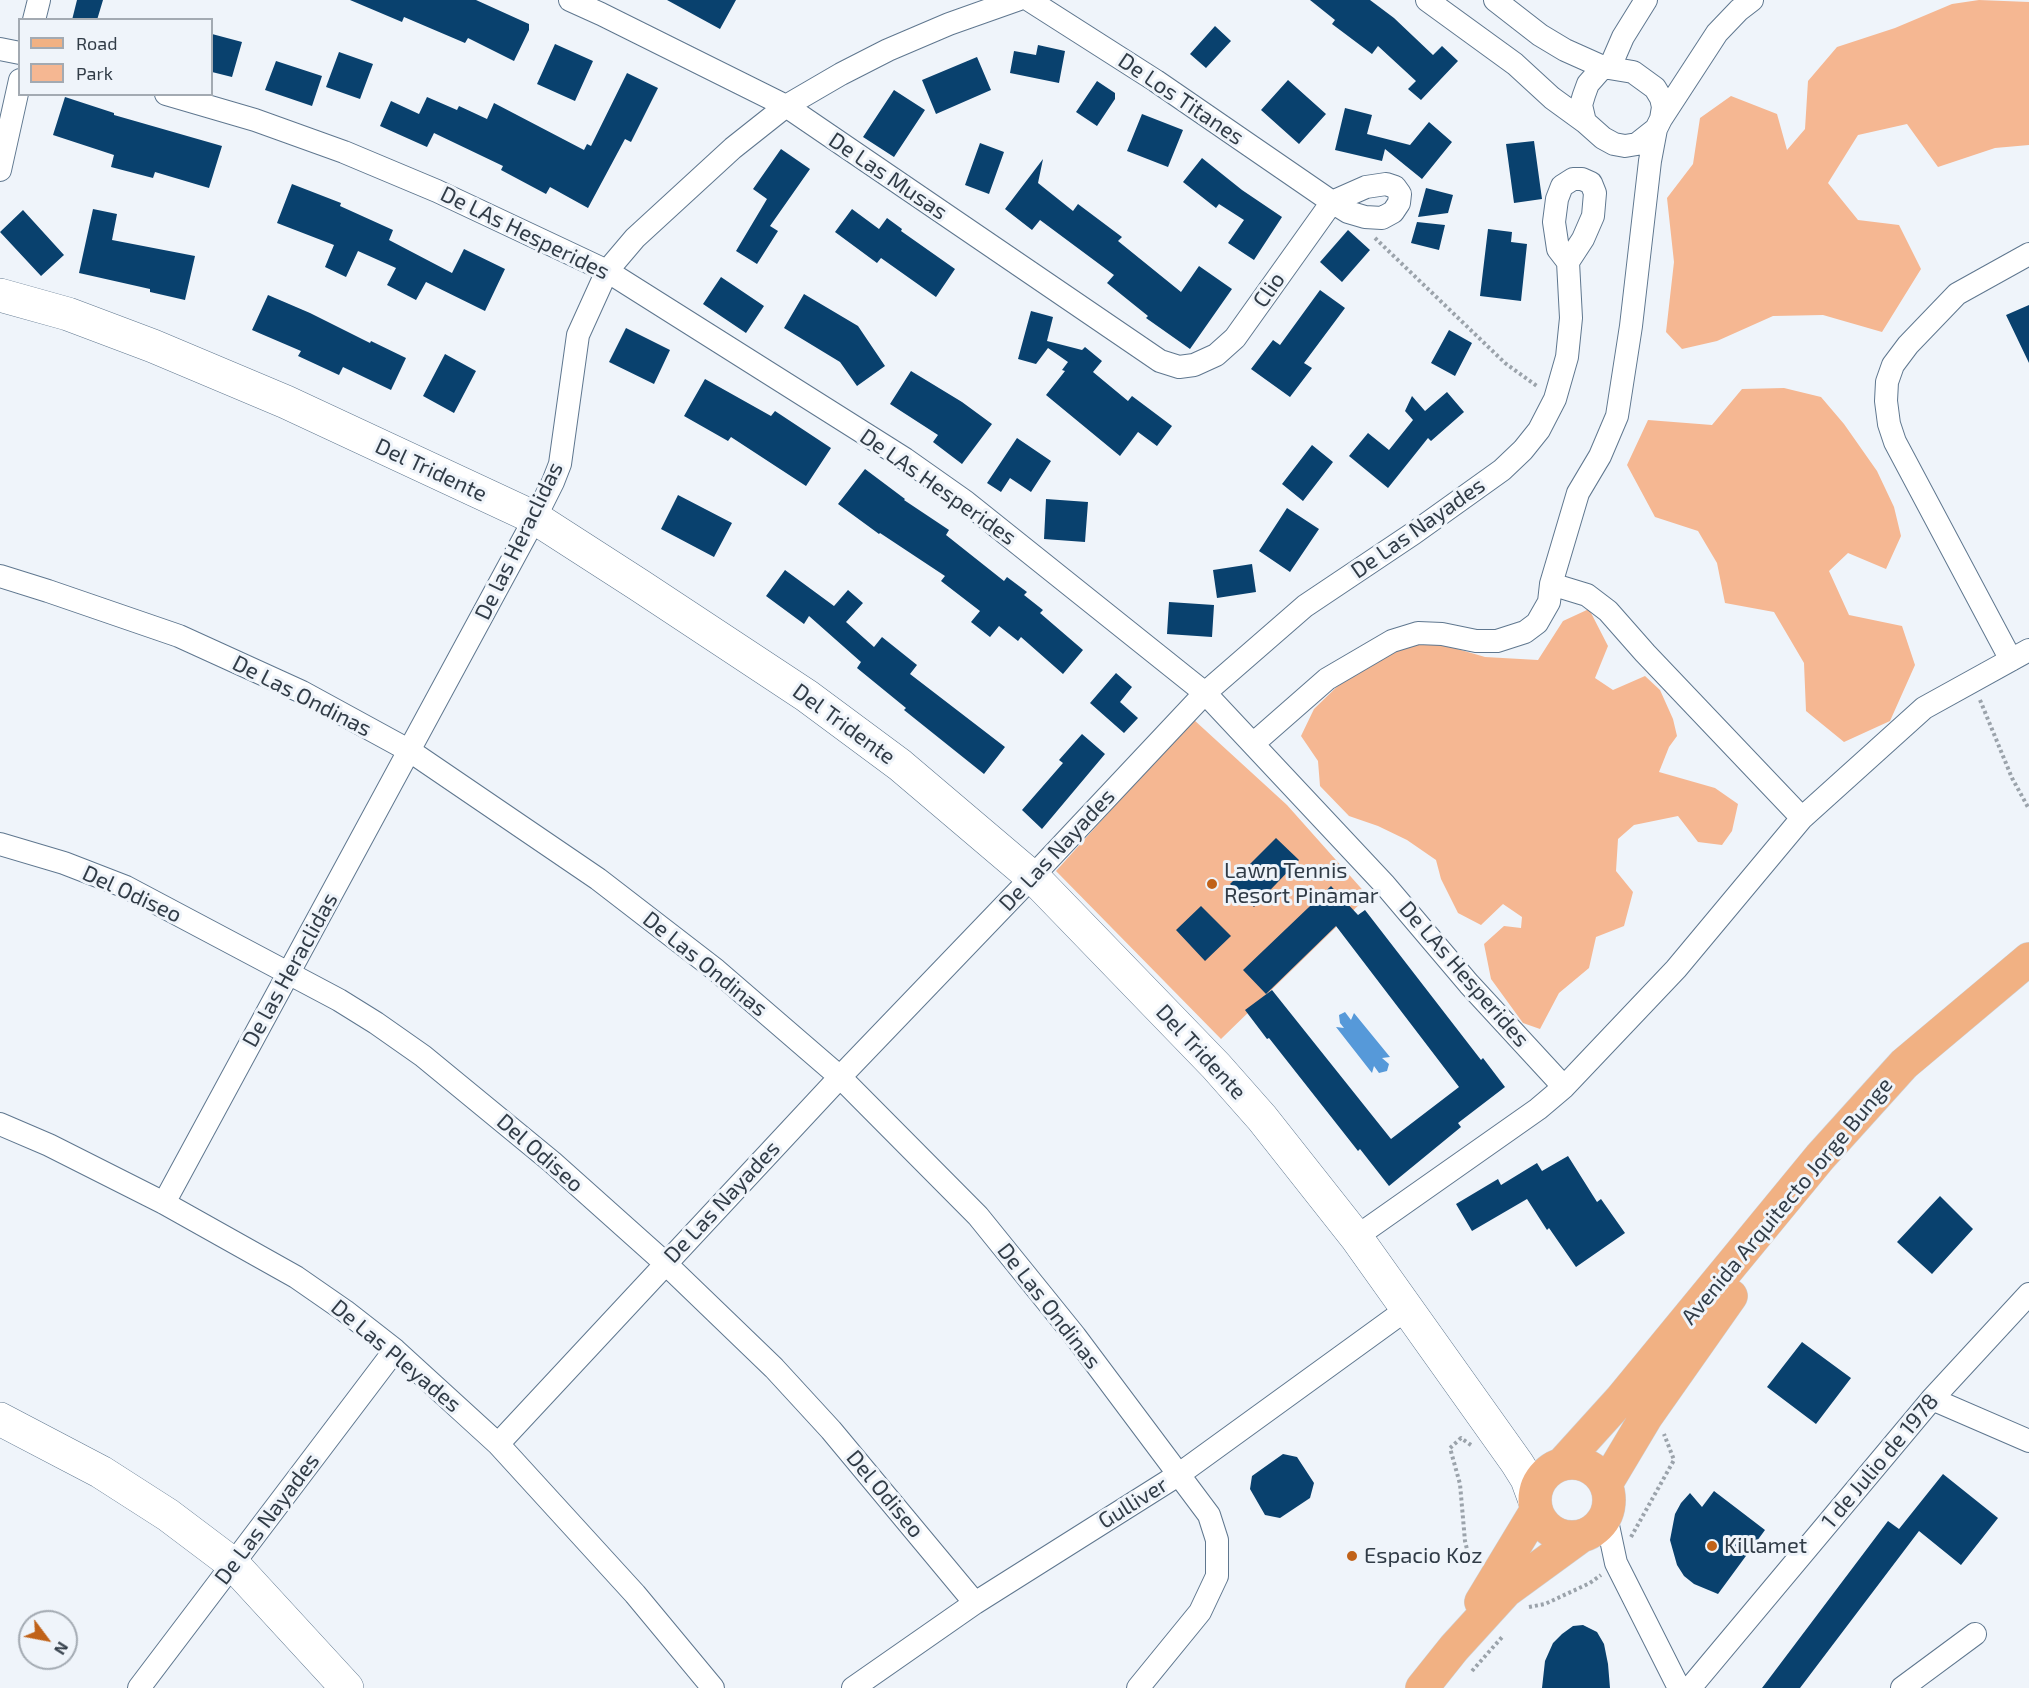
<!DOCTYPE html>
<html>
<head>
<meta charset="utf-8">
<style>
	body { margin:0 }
	#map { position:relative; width:2029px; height:1688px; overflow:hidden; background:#eff4fa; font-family:"Exo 2",sans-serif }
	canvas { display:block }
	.legend { position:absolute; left:18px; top:18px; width:195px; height:78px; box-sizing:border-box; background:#eff4fa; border:2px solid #a3aab2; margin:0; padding:8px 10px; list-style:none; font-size:18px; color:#313c47 }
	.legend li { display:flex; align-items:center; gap:12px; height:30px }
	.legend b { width:30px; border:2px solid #a3aab2 }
	.north { position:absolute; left:18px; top:1610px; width:60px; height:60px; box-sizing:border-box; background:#eff4fa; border:2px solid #a3aab2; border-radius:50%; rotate:122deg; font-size:16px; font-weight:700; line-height:24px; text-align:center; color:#313c47 }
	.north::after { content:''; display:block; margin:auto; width:21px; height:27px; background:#c06219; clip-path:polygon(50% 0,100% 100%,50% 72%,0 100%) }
</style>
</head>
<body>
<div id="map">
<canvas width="2029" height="1688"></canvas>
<ul class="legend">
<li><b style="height:8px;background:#f1b183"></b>Road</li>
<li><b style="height:16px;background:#f5b792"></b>Park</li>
</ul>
<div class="north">N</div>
</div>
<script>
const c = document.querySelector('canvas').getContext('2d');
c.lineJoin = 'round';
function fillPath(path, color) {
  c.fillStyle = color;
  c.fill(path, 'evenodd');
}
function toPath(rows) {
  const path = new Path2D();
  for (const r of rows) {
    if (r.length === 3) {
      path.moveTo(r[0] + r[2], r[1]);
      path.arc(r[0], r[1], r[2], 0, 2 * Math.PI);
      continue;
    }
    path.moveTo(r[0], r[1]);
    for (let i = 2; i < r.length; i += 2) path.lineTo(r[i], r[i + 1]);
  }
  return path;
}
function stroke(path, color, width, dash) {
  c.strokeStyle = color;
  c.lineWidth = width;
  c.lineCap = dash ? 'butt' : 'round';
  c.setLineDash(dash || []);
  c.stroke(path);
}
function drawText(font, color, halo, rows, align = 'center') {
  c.font = font + ' "Exo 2",sans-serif';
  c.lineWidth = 6;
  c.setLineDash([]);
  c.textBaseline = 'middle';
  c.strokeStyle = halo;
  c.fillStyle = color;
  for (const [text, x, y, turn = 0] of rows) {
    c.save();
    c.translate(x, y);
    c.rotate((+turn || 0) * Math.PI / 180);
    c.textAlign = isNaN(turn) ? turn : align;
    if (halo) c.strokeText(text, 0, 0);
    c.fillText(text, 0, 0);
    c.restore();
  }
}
fillPath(toPath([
	[1979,0,2029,2,2029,145,1995,148,1938,167,1907,124,1858,135,1828,183,1858,220,1899,225,1921,269,1882,332,1823,315,1773,316,1717,341,1682,349,1666,332,1674,262,1667,198,1693,164,1700,118,1731,96,1777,114,1787,150,1805,129,1808,81,1837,47,1895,28,1952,4],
	[1784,388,1821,397,1844,424,1877,471,1894,507,1901,536,1886,569,1848,553,1829,571,1849,615,1902,626,1915,665,1890,721,1844,742,1806,711,1804,663,1774,612,1725,603,1717,563,1698,531,1655,517,1627,465,1648,420,1712,425,1742,389],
	[1589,609,1608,646,1595,678,1613,690,1645,676,1660,690,1673,719,1677,736,1669,747,1659,772,1715,788,1738,804,1732,831,1722,845,1698,842,1678,816,1634,825,1618,839,1616,871,1633,892,1624,926,1596,937,1589,968,1559,993,1540,1029,1523,1023,1491,979,1484,944,1504,926,1521,928,1522,917,1503,904,1481,925,1458,913,1441,879,1436,860,1407,840,1378,826,1349,816,1320,786,1318,761,1301,736,1314,709,1349,675,1391,652,1430,641,1485,657,1538,660,1563,621],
	[1193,719,1287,805,1368,896,1221,1039,1056,871]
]), '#f5b792');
fillPath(toPath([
	[1345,1012,1351,1020,1354,1013,1390,1057,1382,1058,1389,1064,1387,1071,1379,1073,1374,1066,1372,1073,1336,1027,1344,1028,1340,1023,1339,1015]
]), '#5699d9');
fillPath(toPath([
	[77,0,103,0,97,20,72,20],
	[350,0,476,0,529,24,529,30,514,61,468,38,465,43,404,17,402,22],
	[667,0,736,0,720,29],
	[1310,0,1370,0,1394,18,1433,55,1442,46,1458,61,1421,100,1408,89,1416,81,1378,46,1372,54,1332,24,1335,20],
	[1215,26,1231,41,1206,68,1190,54],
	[212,34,242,42,232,77,212,72],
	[555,44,593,61,575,101,537,84],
	[1038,45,1065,51,1059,83,1010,73,1014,51,1036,55],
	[339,52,373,64,360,99,326,87],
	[977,57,991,90,936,114,922,80],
	[276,61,322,76,312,106,265,90],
	[627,73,658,88,631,142,625,139,588,208,550,187,546,194,501,170,503,166,434,133,427,147,380,126,391,101,419,114,427,97,457,110,459,106,487,119,494,103,584,150,587,144,591,146],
	[1288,80,1326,114,1299,144,1261,110],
	[1097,81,1115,93,1115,99,1097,126,1076,112],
	[894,90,925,110,894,157,863,137],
	[65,97,114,113,114,115,222,146,209,188,155,172,153,178,111,167,114,155,53,135],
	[1345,108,1372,115,1367,134,1410,145,1429,122,1452,142,1422,179,1385,149,1382,161,1335,150],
	[1142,114,1183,130,1168,167,1127,151],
	[1534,141,1542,199,1514,203,1506,144],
	[980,143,1004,152,989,194,965,185],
	[781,149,810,169,770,226,778,231,757,264,736,251,767,199,753,189],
	[1202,158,1242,190,1282,217,1254,260,1228,243,1244,220,1219,204,1216,208,1183,182],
	[1043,159,1038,183,1073,211,1078,204,1122,237,1118,241,1181,292,1199,266,1232,289,1190,349,1146,318,1148,316,1107,283,1114,275,1040,220,1032,230,1005,209],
	[292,184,341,203,340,206,393,230,389,240,452,273,464,249,505,269,485,311,426,282,416,300,387,285,396,268,358,251,346,277,325,267,334,245,277,223],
	[1426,188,1453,195,1448,213,1418,217],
	[93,209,117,214,112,240,195,256,185,300,150,292,150,289,79,273],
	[852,209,879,229,887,218,902,229,901,231,955,269,936,297,881,258,877,263,835,232],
	[23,210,64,255,41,276,0,232],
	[1417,222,1445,225,1439,250,1411,243],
	[1488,229,1512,232,1511,242,1527,244,1521,301,1480,296],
	[1348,230,1370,250,1342,282,1320,262],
	[721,277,764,306,746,333,703,304],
	[1320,290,1345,308,1304,363,1312,368,1290,397,1251,369,1273,340,1280,345],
	[804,294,858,326,885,366,857,386,840,362,784,328],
	[268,295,310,313,370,343,371,341,406,358,391,390,343,367,339,375,298,356,301,351,252,330],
	[2029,305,2029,363,2006,315],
	[1031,311,1053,317,1047,341,1082,350,1085,347,1102,361,1093,372,1128,401,1132,396,1172,426,1157,446,1138,432,1120,456,1046,395,1065,371,1062,370,1068,362,1048,348,1036,364,1018,359],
	[626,328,670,350,654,384,609,362],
	[1449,330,1472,343,1455,376,1431,363],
	[445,354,476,371,454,413,423,396],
	[911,371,962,402,992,424,962,464,933,442,938,435,890,404],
	[705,379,771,416,775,411,831,448,806,486,731,437,728,441,684,416],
	[1447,392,1464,412,1431,441,1428,438,1388,488,1349,456,1368,433,1389,450,1413,420,1405,411,1412,396,1425,411],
	[1017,438,1051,461,1031,492,1010,478,1001,492,987,483],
	[1312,445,1333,462,1303,501,1282,484],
	[865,469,905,499,904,500,949,530,946,535,1004,581,1007,577,1027,592,1024,595,1043,610,1040,613,1083,650,1063,674,1021,637,1018,641,999,626,990,637,971,622,980,611,941,581,945,576,880,533,879,534,838,504],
	[678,495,732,523,714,557,661,529],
	[1046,499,1088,502,1085,542,1044,539],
	[1287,508,1319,529,1290,572,1259,551],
	[1252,564,1256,592,1217,598,1213,570],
	[785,570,834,606,848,590,863,603,846,622,874,647,882,637,917,665,910,674,1005,747,984,774,904,710,906,708,857,668,861,662,809,616,804,624,766,596],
	[1169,602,1214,605,1212,637,1167,634],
	[1116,673,1132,687,1120,702,1138,718,1124,733,1090,703],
	[1082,734,1105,754,1042,829,1022,810,1063,763,1059,760],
	[1276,838,1299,860,1254,907,1230,884],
	[1331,886,1358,915,1365,910,1481,1060,1483,1058,1505,1087,1458,1123,1461,1127,1389,1186,1360,1149,1358,1151,1269,1038,1267,1039,1245,1010,1272,990,1391,1139,1459,1087,1336,926,1266,994,1243,970],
	[1201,906,1231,936,1205,961,1176,930],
	[1568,1156,1597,1202,1601,1199,1625,1233,1576,1267,1549,1228,1547,1230,1527,1199,1472,1231,1456,1204,1498,1179,1501,1185,1537,1163,1542,1171],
	[1940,1196,1973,1229,1932,1274,1897,1242],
	[1802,1342,1851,1378,1816,1424,1767,1387],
	[1283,1454,1297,1457,1314,1483,1310,1498,1280,1518,1265,1515,1250,1489,1252,1476],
	[1943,1474,1998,1518,1961,1565,1919,1531,1800,1688,1762,1688,1888,1521,1899,1529],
	[1714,1491,1765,1530,1718,1594,1694,1584,1684,1576,1677,1565,1670,1540,1675,1514,1681,1503,1690,1493,1702,1507],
	[1583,1625,1597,1632,1604,1644,1608,1664,1610,1688,1542,1688,1545,1661,1553,1643,1562,1634,1573,1626]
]), '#09416e');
const street = toPath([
	[570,0,601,14,786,106,1160,361,1179,367,1194,365,1216,355,1235,338,1332,202],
	[1029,0,1156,81,1332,202,1348,212,1365,217,1382,218,1393,212,1399,203,1400,194,1395,187,1386,184,1366,187,1332,202],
	[1427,0,1515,64,1552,98,1585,122],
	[1495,0,1540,35,1565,50,1603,67],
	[34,20,39,0],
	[0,49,20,53],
	[1603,67,1633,72,1655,88,1661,98,1663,107,1661,119,1656,129,1637,144,1625,146,1614,144,1603,138,1585,122,1581,105,1584,95,1588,84,1603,67],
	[1610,67,1623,37,1646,0],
	[166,94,255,120,344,152,437,191,607,271,905,459,966,502,1205,693,1385,885,1469,984,1564,1087],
	[1661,119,1717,33,1739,10,1752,0],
	[0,170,20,80],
	[0,576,48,591,179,636,302,692,410,751,598,879,716,970,840,1077,978,1216,1075,1336,1209,1515,1217,1540,1217,1576,1200,1612,1138,1688],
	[1551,584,1587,595,1608,611,1645,653,1802,818],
	[2011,660,1895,442,1889,424,1886,401,1887,382,1893,365,1908,345,1957,294,2029,254],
	[1254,743,1327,679,1392,641,1418,633,1442,634,1476,641,1497,641,1525,632,1537,623,1549,602,1551,584,1578,493,1600,456,1617,416,1631,326,1650,161,1656,129],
	[0,844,64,863,126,887,339,1000,376,1023,423,1056,552,1162,665,1263,774,1368,831,1430,975,1603],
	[0,1124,49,1145,164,1203,296,1277,345,1311,395,1350,498,1444,635,1594,713,1688],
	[164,1203,535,518,553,482,560,464,578,335,607,271,635,238,733,148,786,106,841,74,888,50,949,24,1017,0],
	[1356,1237,1538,1109,1564,1087,1676,969,1802,818,1924,708,2029,650],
	[1932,1399,2029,1441],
	[498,1444,840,1077,1032,877,1205,693,1305,606,1414,533,1502,470,1523,450,1539,430,1555,399,1567,357,1571,318,1568,262,1558,249,1554,222,1557,199,1562,186,1573,179,1582,179,1591,183,1595,193,1593,216,1583,239,1568,262],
	[1606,1516,1616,1563,1679,1688],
	[139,1688,395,1350],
	[853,1688,975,1603,1178,1475,1407,1309],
	[1690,1688,1932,1399,2029,1294],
	[1902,1688,1975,1634]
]);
const secondary = toPath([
	[0,295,68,314,153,346,286,402,535,518,639,585,807,696,900,765,1039,883,1216,1066,1262,1118,1356,1237,1517,1463,1527,1479,1534,1498],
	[0,1419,101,1472,168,1515,233,1564,347,1688]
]);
const primary = toPath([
	[1572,1500,37],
	[1563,1463,1621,1399,1820,1157,1904,1064,2029,959],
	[1606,1484,1646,1417,1731,1296],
	[1481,1602,1536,1511],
	[1422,1688,1454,1648,1506,1591,1580,1537]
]);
stroke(street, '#5f778f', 24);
stroke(secondary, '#5f778f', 34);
stroke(primary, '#ced0d3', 34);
stroke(toPath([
	[1375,238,1505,363,1537,386],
	[1980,700,2012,778,2029,809],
	[1471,1445,1461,1438,1450,1448,1460,1484,1465,1541,1470,1562,1474,1566],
	[1631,1537,1674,1460,1664,1434],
	[1529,1607,1545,1604,1590,1583,1601,1575],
	[1472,1671,1503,1636]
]), '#9ba3ab', 4, [3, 3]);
stroke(street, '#fff', 22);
stroke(secondary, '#fff', 33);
stroke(primary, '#f1b183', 33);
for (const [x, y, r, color] of [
	[1212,884,6,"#c06219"],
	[1712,1546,6,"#c06219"],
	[1352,1556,6,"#c06219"]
]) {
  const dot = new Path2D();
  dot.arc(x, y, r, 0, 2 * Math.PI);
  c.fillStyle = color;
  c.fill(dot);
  stroke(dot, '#eff4fa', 2);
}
drawText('22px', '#313c47', '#eff4fa', [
	["De Los Titanes",1181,99,34],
	["De Las Musas",888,176,34],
	["De LAs Hesperides",525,233,26],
	["Clio",1269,290,-55],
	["Del Tridente",431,470,25],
	["De LAs Hesperides",938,487,35],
	["De Las Nayades",1418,528,-35],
	["De las Heraclidas",519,541,-64],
	["De Las Ondinas",302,696,27],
	["Del Tridente",844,724,36],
	["De Las Nayades",1057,850,-47],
	["Del Odiseo",132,894,25],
	["De Las Ondinas",705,964,39],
	["De las Heraclidas",290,970,-61],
	["De LAs Hesperides",1464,974,49],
	["Del Tridente",1201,1052,47],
	["Del Odiseo",540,1153,41],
	["Avenida Arquitecto Jorge Bunge",1787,1201,-50],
	["De Las Nayades",722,1202,-47],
	["De Las Ondinas",1049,1306,52],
	["De Las Pleyades",396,1356,40],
	["1 de Julio de 1978",1880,1461,-50],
	["Del Odiseo",885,1494,50],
	["Gulliver",1133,1503,-32],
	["De Las Nayades",267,1519,-53]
]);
drawText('22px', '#313c47', '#eff4fa', [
	["Lawn Tennis",1224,871],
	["Resort Pinamar",1224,896],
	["Killamet",1724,1546],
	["Espacio Koz",1364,1556]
], 'left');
</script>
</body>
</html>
